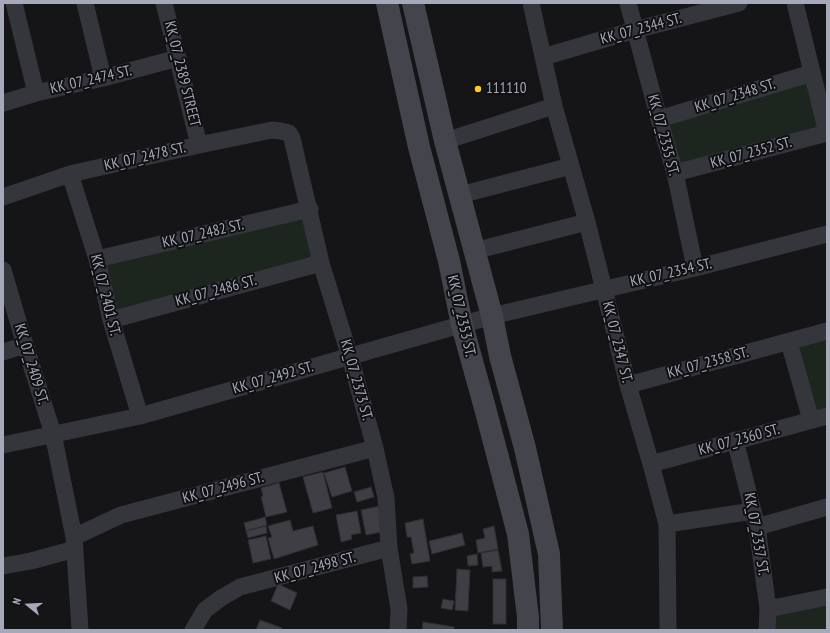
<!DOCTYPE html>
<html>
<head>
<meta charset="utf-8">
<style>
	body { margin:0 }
	#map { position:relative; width:830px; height:633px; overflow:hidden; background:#151416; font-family:"PT Sans Narrow",sans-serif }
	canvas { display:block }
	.frame { position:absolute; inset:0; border:4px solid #a5a9b8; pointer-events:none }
	.north { position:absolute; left:8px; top:585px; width:40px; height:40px; -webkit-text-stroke:3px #100f11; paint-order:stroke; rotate:288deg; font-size:11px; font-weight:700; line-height:16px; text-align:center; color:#a5a9b8 }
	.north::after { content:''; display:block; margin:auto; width:14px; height:18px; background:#a5a9b8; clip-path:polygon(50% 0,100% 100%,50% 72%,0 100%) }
</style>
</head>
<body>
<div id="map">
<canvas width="830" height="633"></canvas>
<div class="frame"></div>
<div class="north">N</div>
</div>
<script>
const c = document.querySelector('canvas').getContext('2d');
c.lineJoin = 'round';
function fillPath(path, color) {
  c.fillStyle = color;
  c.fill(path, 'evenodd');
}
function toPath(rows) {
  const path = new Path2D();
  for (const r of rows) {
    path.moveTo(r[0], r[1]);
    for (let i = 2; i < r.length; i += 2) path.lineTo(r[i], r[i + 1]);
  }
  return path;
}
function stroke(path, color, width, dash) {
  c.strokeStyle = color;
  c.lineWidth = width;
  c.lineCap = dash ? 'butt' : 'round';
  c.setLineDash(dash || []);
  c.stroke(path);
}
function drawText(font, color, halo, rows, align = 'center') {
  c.font = font + ' "PT Sans Narrow",sans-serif';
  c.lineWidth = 4;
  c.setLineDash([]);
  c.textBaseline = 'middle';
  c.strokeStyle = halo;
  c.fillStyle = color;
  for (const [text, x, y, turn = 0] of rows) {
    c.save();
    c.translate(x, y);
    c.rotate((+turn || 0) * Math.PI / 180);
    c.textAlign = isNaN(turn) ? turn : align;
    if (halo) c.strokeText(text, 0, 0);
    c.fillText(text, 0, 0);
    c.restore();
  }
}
fillPath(toPath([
	[812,73,827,133,675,173,659,119],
	[310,209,321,263,111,320,97,259],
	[827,331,827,416,811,420,789,342],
	[827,597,827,630,767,630,768,609]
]), '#1c251e');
const building = toPath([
	[345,467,352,491,332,497,324,473,345,467],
	[323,472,332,508,313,513,303,477,323,472],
	[279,483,287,512,266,517,261,497,263,496,261,488,279,483],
	[371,487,374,497,357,502,354,492,371,487],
	[380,506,386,531,366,535,361,510,380,506],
	[357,511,361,533,351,535,352,539,341,542,336,515,357,511],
	[265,517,267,525,246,531,244,523,265,517],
	[423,519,430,561,412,564,410,554,414,553,411,537,407,537,405,523,423,519],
	[290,520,293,531,313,526,318,545,274,559,268,538,272,537,268,526,290,520],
	[266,526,267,533,248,538,246,531,266,526],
	[494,526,498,549,478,553,476,540,485,538,483,529,494,526],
	[462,533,465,545,432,554,429,541,462,533],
	[266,536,271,559,253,563,248,540,266,536],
	[498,550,502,571,492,572,492,566,483,567,481,553,498,550],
	[477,554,478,565,468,566,467,556,477,554],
	[457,569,470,570,468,611,455,610,457,569],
	[427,576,428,587,413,588,413,577,427,576],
	[493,579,506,579,506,624,493,624,493,579],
	[278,584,297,593,290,610,271,601,278,584],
	[443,599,454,601,452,610,441,608,443,599],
	[260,620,282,628,282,630,256,630,260,620],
	[423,622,454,627,454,630,422,630,423,622]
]);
fillPath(building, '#3e3e44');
stroke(building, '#2f2e33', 1);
stroke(toPath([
	[14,3,36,93],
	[85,3,103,78],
	[164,3,199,145],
	[531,3,554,106,587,222,628,385,651,464,667,524,668,630],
	[628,3,659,119,675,173,695,268],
	[543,57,635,30,739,3],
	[3,103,36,93,103,78,178,58],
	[659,119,812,73],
	[445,141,554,106],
	[675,173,827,133,795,3],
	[70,174,97,259,111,320,140,416],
	[460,195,571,166],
	[3,197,70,174,199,145,272,130,281,131,289,133,292,138,321,263,350,357,375,448,386,498,389,548,399,609,398,630],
	[474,251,587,222],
	[97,259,310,209],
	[3,270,25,345,53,434,74,537,80,630],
	[111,320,321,263],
	[789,342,811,420],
	[3,352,25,345],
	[628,385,827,331],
	[735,440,757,527,768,609,767,630],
	[3,445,140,416,492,316,695,268,827,234],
	[651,464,827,416],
	[667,524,753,511],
	[757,527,827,507],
	[74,537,121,515,375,448],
	[3,566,31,561,75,549],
	[768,609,827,597],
	[193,630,205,610,221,598,240,587,389,548]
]), '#35353c', 17);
stroke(toPath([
	[387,3,419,147,449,261,462,325,485,408,518,534,528,617,528,630],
	[413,3,445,141,492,316,500,356,525,448,549,554,552,630]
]), '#43444c', 22);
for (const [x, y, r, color] of [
	[478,89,4,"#ffcc24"]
]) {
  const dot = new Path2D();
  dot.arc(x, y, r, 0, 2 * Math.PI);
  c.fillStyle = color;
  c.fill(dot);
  stroke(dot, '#100f11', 1.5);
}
drawText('15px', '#a5a9b8', '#100f11', [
	["KK_07_2344 ST.",641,29,-15],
	["KK_07_2389 STREET",182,74,76],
	["KK_07_2474 ST.",91,80,-13],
	["KK_07_2348 ST.",735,96,-17],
	["KK_07_2335 ST.",663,135,75],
	["KK_07_2352 ST.",751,153,-15],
	["KK_07_2478 ST.",145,157,-13],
	["KK_07_2482 ST.",203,234,-13],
	["KK_07_2354 ST.",671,273,-13],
	["KK_07_2486 ST.",216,291,-15],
	["KK_07_2401 ST.",105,295,76],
	["KK_07_2353 ST.",461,316,77],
	["KK_07_2347 ST.",617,342,76],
	["KK_07_2358 ST.",708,363,-15],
	["KK_07_2409 ST.",31,364,73],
	["KK_07_2492 ST.",273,378,-16],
	["KK_07_2373 ST.",356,380,74],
	["KK_07_2360 ST.",739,440,-15],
	["KK_07_2496 ST.",223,488,-15],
	["KK_07_2337 ST.",756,534,80],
	["KK_07_2498 ST.",315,568,-15]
]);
drawText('15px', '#a5a9b8', '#100f11', [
	["111110",486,89]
], 'left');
</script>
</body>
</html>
